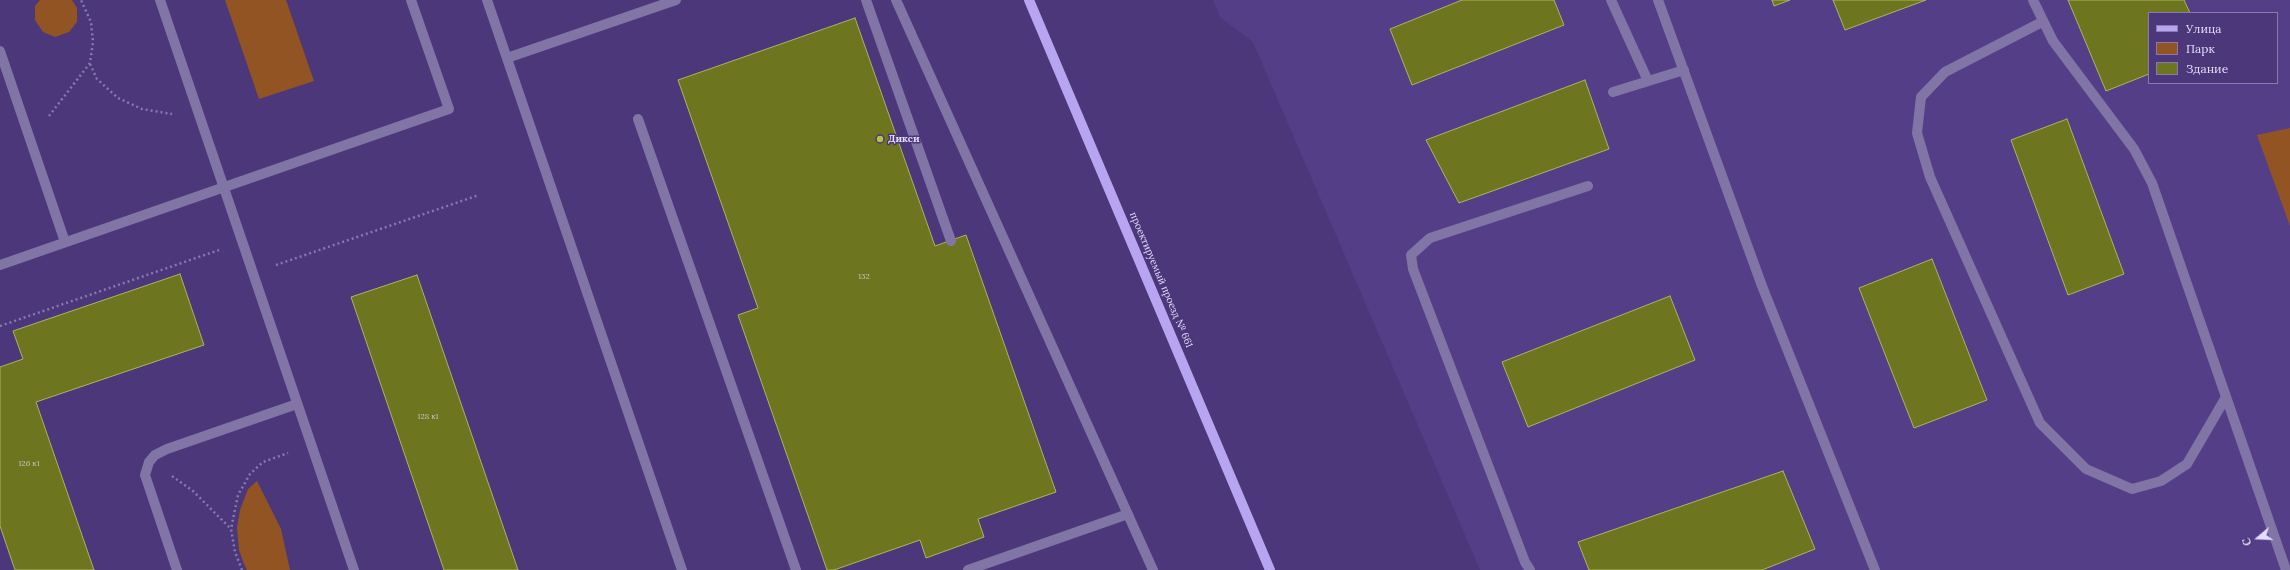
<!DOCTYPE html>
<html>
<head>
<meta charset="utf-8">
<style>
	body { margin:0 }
	#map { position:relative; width:2290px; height:570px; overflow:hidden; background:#4b3779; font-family:Lora,serif }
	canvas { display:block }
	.legend { position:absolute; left:2148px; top:12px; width:130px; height:72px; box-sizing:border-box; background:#4b3779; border:1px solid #8879ae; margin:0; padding:5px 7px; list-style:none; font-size:12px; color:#e4ddfd }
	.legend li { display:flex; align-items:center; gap:8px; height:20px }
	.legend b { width:20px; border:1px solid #8879ae }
	.north { position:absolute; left:2238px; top:518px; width:40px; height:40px; -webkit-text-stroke:3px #4b3779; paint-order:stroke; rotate:251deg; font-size:11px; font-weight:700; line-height:16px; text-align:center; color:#e4ddfd }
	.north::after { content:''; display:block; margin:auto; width:14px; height:18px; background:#e4ddfd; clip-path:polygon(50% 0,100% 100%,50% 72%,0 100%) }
</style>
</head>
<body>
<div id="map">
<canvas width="2290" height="570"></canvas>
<ul class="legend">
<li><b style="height:5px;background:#b8a5f1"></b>Улица</li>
<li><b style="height:11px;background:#935423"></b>Парк</li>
<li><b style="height:11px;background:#6d751e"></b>Здание</li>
</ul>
<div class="north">С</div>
</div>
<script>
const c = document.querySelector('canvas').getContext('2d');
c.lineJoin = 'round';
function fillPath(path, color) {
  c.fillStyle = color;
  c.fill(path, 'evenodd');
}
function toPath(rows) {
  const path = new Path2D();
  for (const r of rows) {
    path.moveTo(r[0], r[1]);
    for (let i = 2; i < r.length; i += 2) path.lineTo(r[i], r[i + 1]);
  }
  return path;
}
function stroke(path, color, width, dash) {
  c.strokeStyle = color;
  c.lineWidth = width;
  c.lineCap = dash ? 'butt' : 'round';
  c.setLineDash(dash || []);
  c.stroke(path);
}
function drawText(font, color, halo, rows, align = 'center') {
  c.font = font + ' Lora,serif';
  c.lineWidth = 3;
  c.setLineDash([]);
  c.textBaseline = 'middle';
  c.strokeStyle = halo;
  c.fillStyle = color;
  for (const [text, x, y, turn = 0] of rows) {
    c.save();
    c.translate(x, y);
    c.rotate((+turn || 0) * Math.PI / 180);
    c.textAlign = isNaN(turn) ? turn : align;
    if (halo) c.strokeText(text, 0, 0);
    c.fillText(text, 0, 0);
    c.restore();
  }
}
fillPath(toPath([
	[1213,0,2290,0,2290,570,1480,570,1253,42,1220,17],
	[2149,13,2277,13,2277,83,2149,83]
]), '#553e88');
fillPath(toPath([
	[40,0,72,0,77,8,77,22,69,32,55,37,43,32,35,20,35,6],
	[225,0,286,0,314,81,259,99],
	[2290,128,2290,226,2257,135],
	[257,481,281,529,290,570,247,570,244,564,239,550,237,528,240,510,248,489]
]), '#935423');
const building = toPath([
	[1462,0,1554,0,1564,25,1412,85,1390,29,1462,0],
	[1772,0,1790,0,1774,6,1772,0],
	[1833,0,1926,0,1845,30,1833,0],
	[2068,0,2184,0,2190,13,2149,13,2149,74,2106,91,2068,0],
	[855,18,935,246,966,235,1056,492,978,519,984,537,926,558,920,540,834,570,827,570,738,315,758,308,678,80,855,18],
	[1585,80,1609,149,1459,203,1426,140,1585,80],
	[2067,119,2124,274,2068,295,2011,140,2067,119],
	[1932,259,1987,400,1914,428,1859,288,1932,259],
	[180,274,204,345,36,402,94,570,15,570,0,526,0,367,23,359,13,331,180,274],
	[417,275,518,570,444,570,351,297,417,275],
	[1670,296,1695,360,1528,427,1502,362,1670,296],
	[1783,471,1815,549,1762,570,1589,570,1578,542,1783,471]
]);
fillPath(building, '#6d751e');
stroke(building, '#abb562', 1);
stroke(toPath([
	[90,64,97,79,118,98,142,109,172,114],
	[49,116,90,63,93,42,91,22,81,0],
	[276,265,479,195],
	[0,326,219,250],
	[172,476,193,491,231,529],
	[242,570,235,552,231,529,238,495,250,474,263,462,288,453]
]), '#887aae', 2.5, [2, 3]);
stroke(toPath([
	[160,0,354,570],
	[487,0,682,570],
	[866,0,951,241],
	[896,0,1153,570],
	[1611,0,1648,81],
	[1658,0,1762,286,1875,570],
	[2033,0,2053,41,2134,149,2152,183,2286,570],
	[2042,22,1945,72,1921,97,1917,133,1930,177,2040,423,2086,469,2132,489,2161,481,2187,464,2226,397],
	[0,51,65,242],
	[507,58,676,0],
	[1613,92,1684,70],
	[638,119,796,570],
	[0,265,449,109,411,0],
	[177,570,145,475,149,462,155,455,167,449,297,404],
	[968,570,1128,514],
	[1530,570,1525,562,1413,269,1411,255,1430,238,1588,186]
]), '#8075a4', 10);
stroke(toPath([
	[1029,0,1270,570]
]), '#b8a5f1', 10);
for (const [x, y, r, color] of [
	[880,139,4,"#b5c249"]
]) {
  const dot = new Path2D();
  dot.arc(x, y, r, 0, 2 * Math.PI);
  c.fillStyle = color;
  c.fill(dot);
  stroke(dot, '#4b3779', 1.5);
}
drawText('8px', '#c6c3c5', null, [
	["132",864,277],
	["128 к1",428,417],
	["126 к1",29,464]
]);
drawText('bold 10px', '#e4ddfd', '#4b3779', [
	["Дикси",888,139]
], 'left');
drawText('10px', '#e4ddfd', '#4b3779', [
	["проектируемый проезд № 661",1161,280,67]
]);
</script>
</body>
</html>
